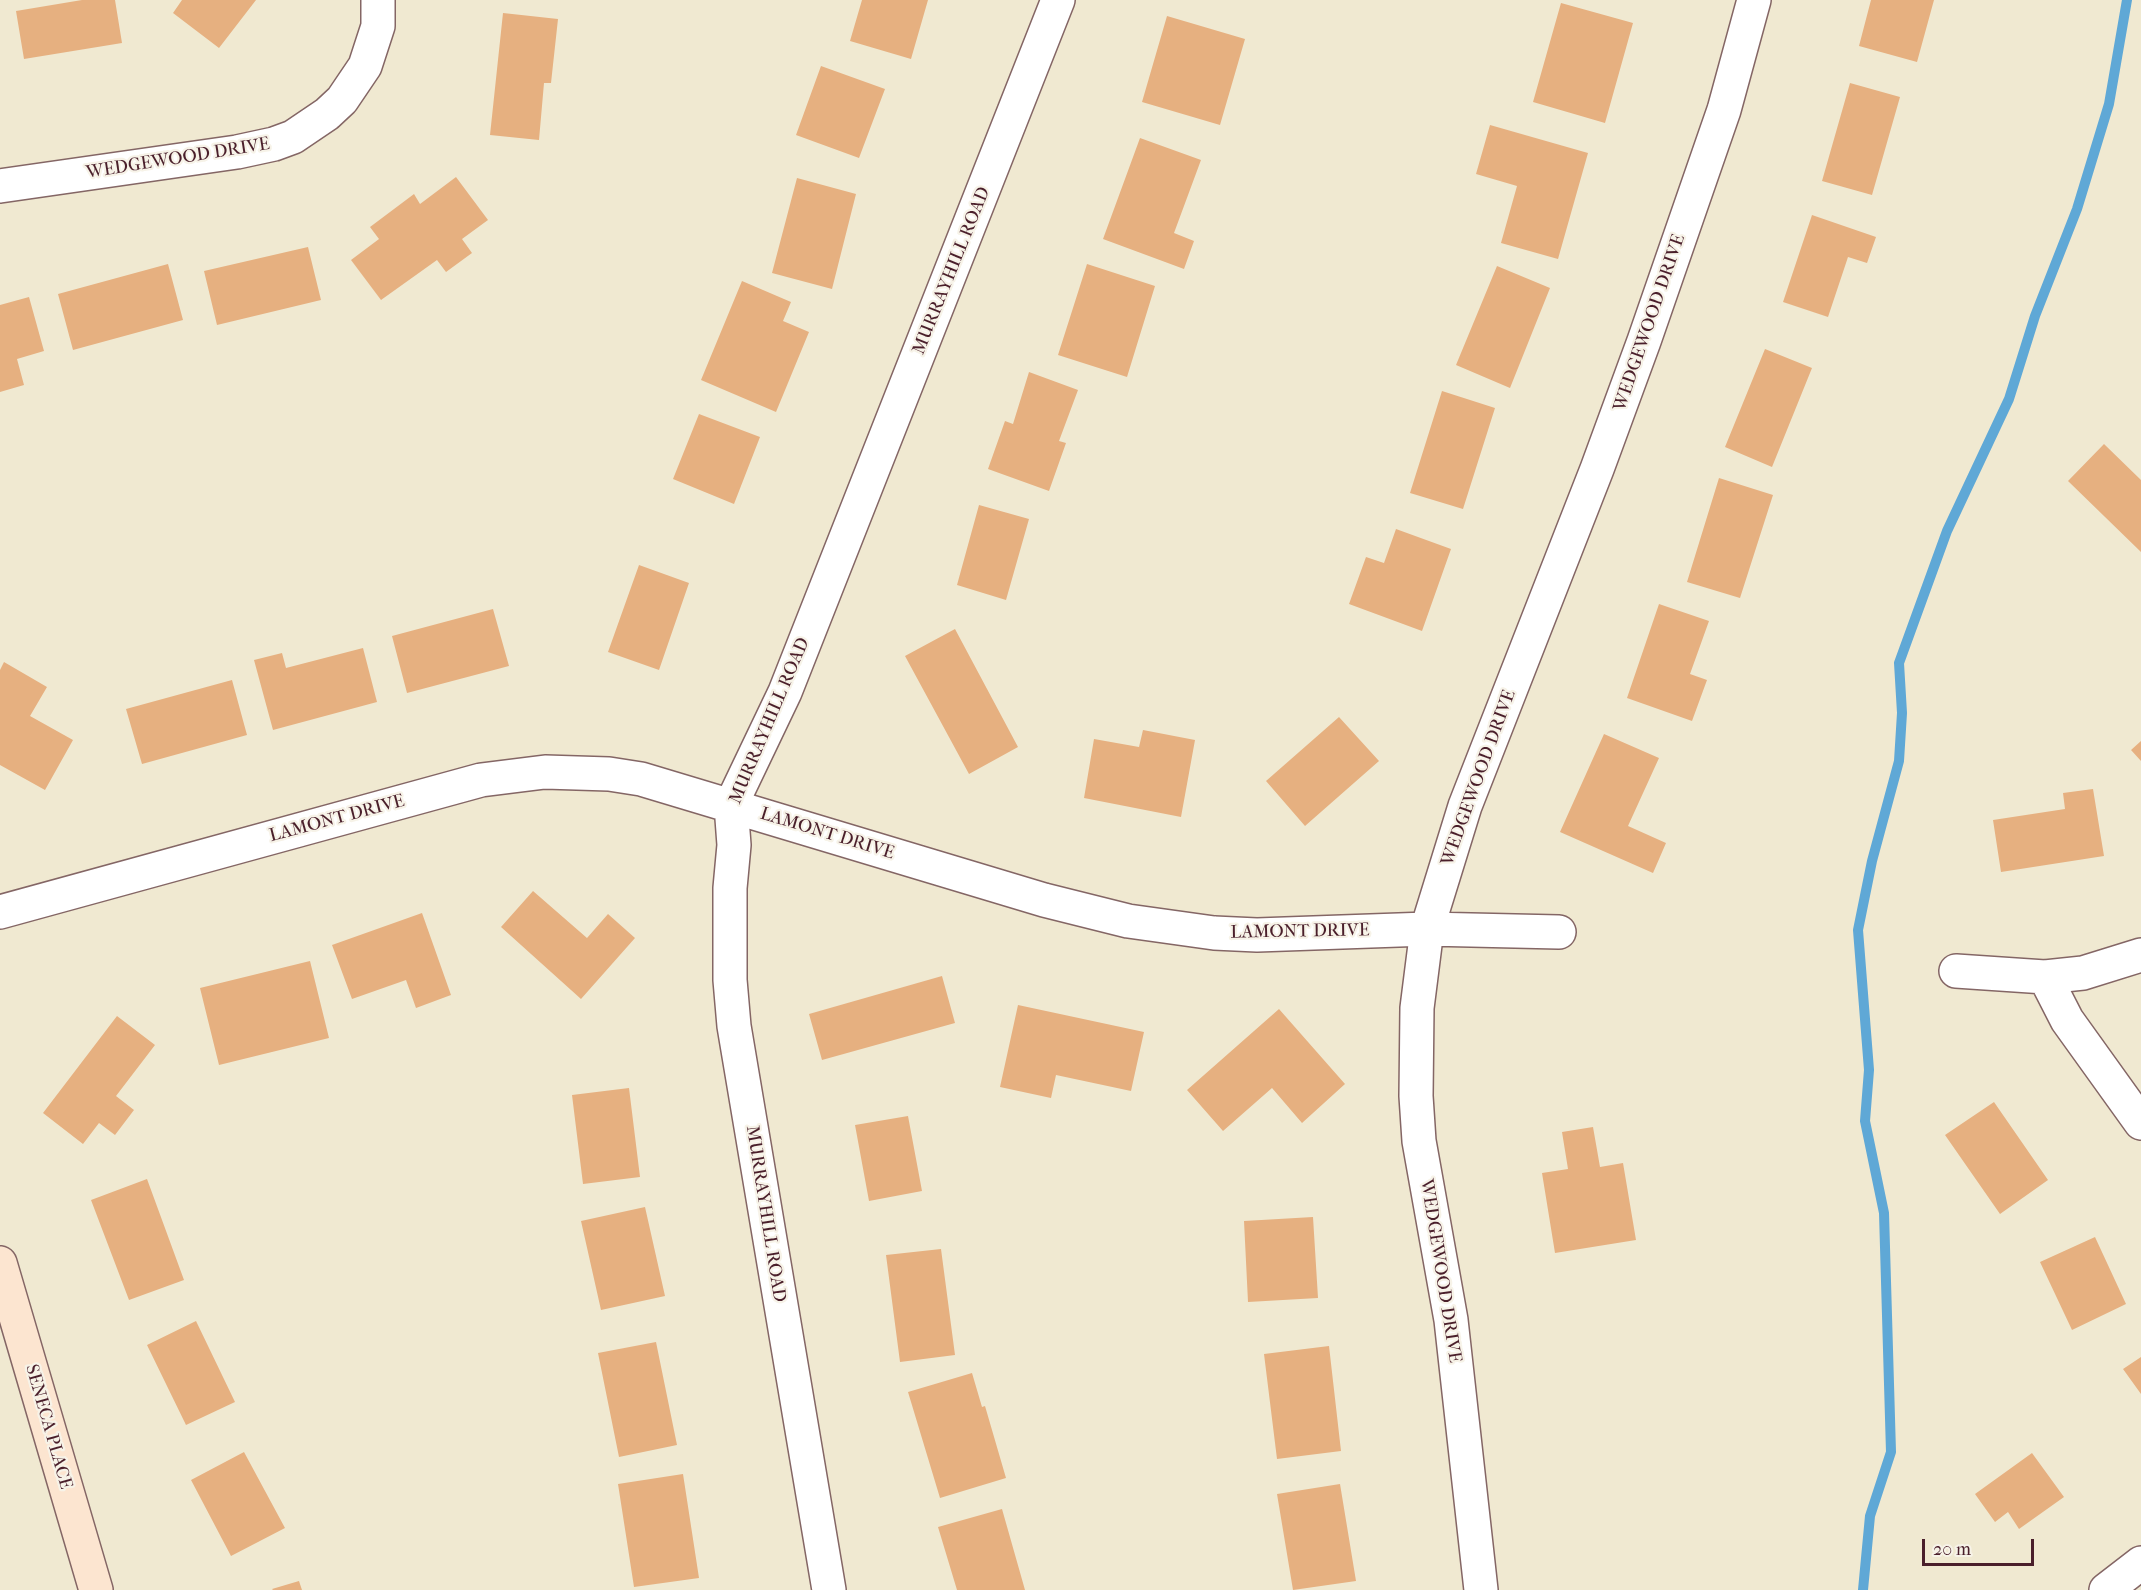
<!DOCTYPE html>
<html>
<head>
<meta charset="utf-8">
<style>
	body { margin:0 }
	#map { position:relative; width:2141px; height:1590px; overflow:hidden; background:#f0e9d1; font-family:"IM FELL French Canon",serif }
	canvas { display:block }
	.scale { position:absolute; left:1922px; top:1539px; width:112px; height:27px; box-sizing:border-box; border:3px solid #4a1f2b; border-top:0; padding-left:8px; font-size:18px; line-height:21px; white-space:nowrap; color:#4a1f2b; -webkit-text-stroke:4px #f7f3e8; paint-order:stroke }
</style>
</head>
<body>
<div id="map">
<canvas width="2141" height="1590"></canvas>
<div class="scale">20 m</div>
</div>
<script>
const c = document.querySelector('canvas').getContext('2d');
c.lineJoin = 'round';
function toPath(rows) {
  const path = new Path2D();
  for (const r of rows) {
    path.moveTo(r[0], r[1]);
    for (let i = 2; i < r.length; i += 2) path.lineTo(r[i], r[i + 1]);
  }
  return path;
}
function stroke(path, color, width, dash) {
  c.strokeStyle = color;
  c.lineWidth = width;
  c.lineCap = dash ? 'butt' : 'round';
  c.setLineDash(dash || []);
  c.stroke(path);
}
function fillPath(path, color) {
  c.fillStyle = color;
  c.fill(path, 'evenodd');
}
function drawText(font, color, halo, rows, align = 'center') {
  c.font = font + ' "IM FELL French Canon",serif';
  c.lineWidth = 4.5;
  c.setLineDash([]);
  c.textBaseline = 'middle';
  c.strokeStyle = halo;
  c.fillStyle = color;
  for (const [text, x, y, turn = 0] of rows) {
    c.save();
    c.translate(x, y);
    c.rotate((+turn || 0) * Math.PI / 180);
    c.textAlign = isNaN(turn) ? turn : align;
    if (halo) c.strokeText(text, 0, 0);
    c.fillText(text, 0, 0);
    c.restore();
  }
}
stroke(toPath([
	[1863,1590,1870,1516,1891,1452,1884,1213,1865,1121,1869,1070,1858,930,1872,861,1899,761,1902,713,1899,663,1947,531,2009,399,2035,316,2077,209,2109,104,2127,0]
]), '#5fa8d6', 10);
fillPath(toPath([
	[82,0,115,0,122,43,24,59,16,11],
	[182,0,256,0,219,48,173,13],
	[862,0,928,0,911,59,850,41],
	[1871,0,1934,0,1917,62,1859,46],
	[1561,3,1633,23,1605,123,1533,102],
	[503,13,558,19,551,83,544,83,539,140,490,135],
	[1167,16,1245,39,1220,125,1142,102],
	[821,66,885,89,859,158,796,135],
	[1850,83,1900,97,1872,195,1822,181],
	[1490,125,1588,153,1558,259,1501,243,1517,186,1476,174],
	[1140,138,1201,160,1174,233,1194,241,1184,269,1103,239],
	[456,177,488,220,462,239,472,253,446,272,437,260,381,300,351,260,379,239,370,227,414,194,420,204],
	[797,178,856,194,832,289,772,273],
	[1812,215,1876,237,1867,263,1848,257,1828,317,1783,302],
	[308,247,321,300,217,325,204,271],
	[168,264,183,320,73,350,58,294],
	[1087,264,1155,286,1127,377,1058,355],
	[1497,266,1550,288,1510,388,1456,365],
	[742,281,791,302,783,321,809,332,776,412,701,380],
	[29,297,44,351,17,359,24,385,0,392,0,305],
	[1765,349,1812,368,1772,467,1725,447],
	[1029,372,1078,390,1059,441,1066,443,1049,491,988,469,1005,421,1013,424],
	[1442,391,1495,408,1463,509,1410,493],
	[699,414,760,437,734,504,673,479],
	[2104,444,2141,480,2141,552,2068,481],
	[1719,478,1773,495,1740,598,1687,582],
	[979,505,1029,519,1006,600,957,585],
	[1396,529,1451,549,1422,631,1349,604,1366,557,1384,563],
	[639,565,689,583,659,670,608,652],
	[1659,604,1709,621,1690,674,1707,680,1692,721,1627,698],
	[493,609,509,666,407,693,392,636],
	[955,629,1018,747,969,774,905,656],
	[363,648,377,702,273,730,254,660,282,653,286,668],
	[4,662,47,687,30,716,73,740,45,790,0,765,0,670],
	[232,680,247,735,142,764,126,709],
	[1339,717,1379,761,1305,826,1266,781],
	[1143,730,1195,740,1181,817,1084,798,1094,739,1139,747],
	[1604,734,1659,758,1628,826,1666,843,1653,873,1560,832],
	[2141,741,2141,761,2131,750],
	[2093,789,2104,856,2001,872,1993,820,2065,809,2063,793],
	[533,891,587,938,608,914,635,938,581,999,501,927],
	[422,913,451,995,416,1008,406,980,352,999,332,945],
	[310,961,329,1038,219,1065,200,988],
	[942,976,955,1023,822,1060,809,1014],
	[1018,1005,1144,1032,1131,1091,1056,1075,1051,1098,1000,1087],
	[1279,1009,1345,1084,1302,1123,1272,1088,1223,1131,1187,1090],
	[117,1016,155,1045,116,1096,134,1110,115,1135,99,1123,83,1144,43,1113],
	[629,1088,640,1177,583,1184,572,1095],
	[1994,1102,2048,1180,2000,1214,1945,1135],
	[908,1116,922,1191,869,1201,855,1125],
	[1593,1127,1600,1167,1623,1163,1636,1240,1555,1253,1542,1173,1568,1169,1562,1132],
	[147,1179,184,1280,129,1300,91,1200],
	[645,1207,665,1296,601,1310,581,1221],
	[1313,1217,1318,1298,1248,1302,1244,1221],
	[2095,1237,2126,1304,2072,1330,2040,1262],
	[941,1249,955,1355,900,1362,886,1255],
	[196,1321,235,1402,186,1425,147,1345],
	[656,1342,677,1445,619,1457,598,1353],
	[1329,1346,1341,1451,1277,1459,1264,1354],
	[2141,1357,2141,1394,2123,1369],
	[972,1373,982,1407,985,1406,1006,1478,940,1498,908,1392],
	[244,1452,285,1528,231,1556,191,1480],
	[2032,1453,2064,1497,2019,1529,2008,1512,1995,1522,1975,1494],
	[683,1474,699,1578,634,1587,618,1484],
	[1340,1484,1356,1581,1293,1590,1277,1494],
	[1002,1509,1025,1590,957,1590,938,1527],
	[299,1581,302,1590,273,1590,272,1589]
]), '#e6b080');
const street = toPath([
	[0,186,237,152,274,144,293,137,327,114,342,100,365,66,378,26,378,0],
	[0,912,481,780,545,772,609,774,641,779,1044,900,1128,921,1214,933,1257,935,1427,929,1559,932],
	[1956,971,2045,977,2083,973,2141,955],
	[2045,977,2067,1020,2141,1123],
	[829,1590,734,1026,730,980,730,888,734,845,731,805,785,692,1058,0],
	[1481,1590,1451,1320,1419,1141,1416,1096,1417,1008,1427,929,1465,806,1597,469,1644,341,1724,110,1754,0],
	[2106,1590,2141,1563]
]);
const secondary = toPath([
	[0,1263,96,1590]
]);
stroke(street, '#846665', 36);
stroke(secondary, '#846665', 36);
stroke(street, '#fff', 33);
stroke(secondary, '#fce5d0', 33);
drawText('18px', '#4a1f2b', '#f7f3e8', [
	["WEDGEWOOD DRIVE",178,159,-9],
	["MURRAYHILL ROAD",952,271,-68],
	["WEDGEWOOD DRIVE",1650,323,-71],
	["MURRAYHILL ROAD",770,721,-67],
	["WEDGEWOOD DRIVE",1479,778,-70],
	["LAMONT DRIVE",337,819,-15],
	["LAMONT DRIVE",827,834,17],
	["LAMONT DRIVE",1300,932,-1],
	["MURRAYHILL ROAD",765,1214,81],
	["WEDGEWOOD DRIVE",1440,1271,81],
	["SENECA PLACE",48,1427,74]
]);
</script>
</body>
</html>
